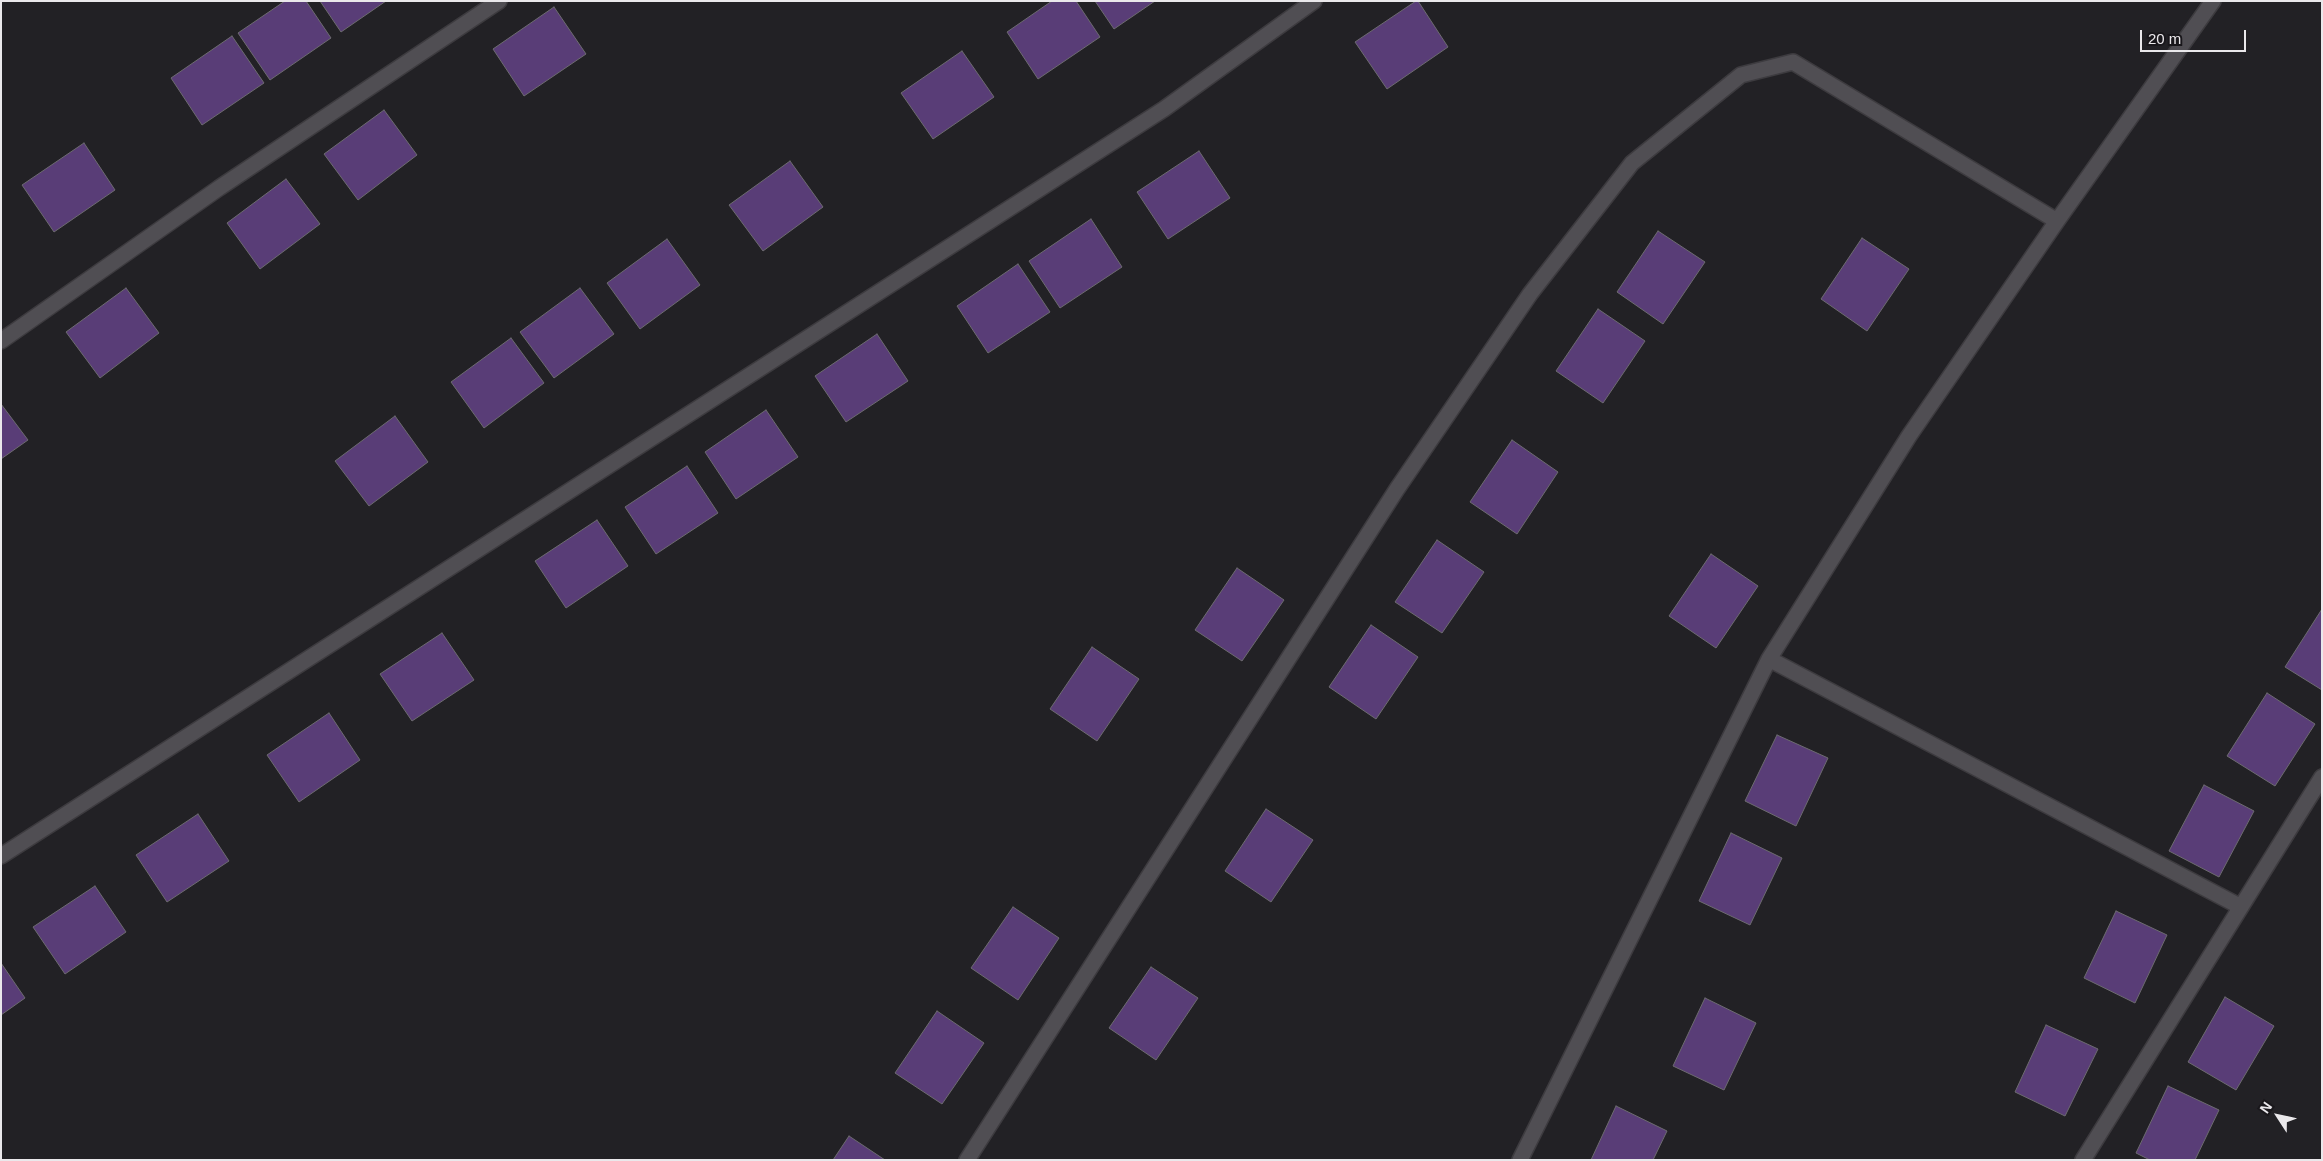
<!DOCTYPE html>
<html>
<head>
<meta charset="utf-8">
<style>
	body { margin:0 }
	#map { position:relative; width:2323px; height:1161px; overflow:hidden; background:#222125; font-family:Arial,sans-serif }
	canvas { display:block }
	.frame { position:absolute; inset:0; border:2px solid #eae8eb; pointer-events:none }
	.north { position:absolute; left:2253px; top:1091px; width:50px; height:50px; -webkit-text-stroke:4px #19171b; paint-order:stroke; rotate:305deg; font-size:14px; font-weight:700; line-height:20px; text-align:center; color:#eae8eb }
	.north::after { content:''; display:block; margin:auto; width:18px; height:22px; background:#eae8eb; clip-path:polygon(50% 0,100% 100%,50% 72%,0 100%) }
	.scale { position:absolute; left:2140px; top:30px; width:106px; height:22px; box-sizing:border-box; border:2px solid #eae8eb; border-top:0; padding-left:6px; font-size:15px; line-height:18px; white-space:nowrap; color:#eae8eb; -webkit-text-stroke:4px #19171b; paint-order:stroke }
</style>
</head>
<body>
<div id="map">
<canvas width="2323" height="1161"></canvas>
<div class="frame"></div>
<div class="north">N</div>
<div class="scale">20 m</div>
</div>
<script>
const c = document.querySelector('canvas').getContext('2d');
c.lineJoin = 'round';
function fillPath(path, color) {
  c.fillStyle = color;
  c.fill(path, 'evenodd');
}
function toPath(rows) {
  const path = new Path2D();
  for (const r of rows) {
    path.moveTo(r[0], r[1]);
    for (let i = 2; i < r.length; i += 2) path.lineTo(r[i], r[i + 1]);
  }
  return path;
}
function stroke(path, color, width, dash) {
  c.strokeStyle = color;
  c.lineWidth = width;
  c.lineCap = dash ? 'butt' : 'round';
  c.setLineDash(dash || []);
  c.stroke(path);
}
const building = toPath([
	[285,1,306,1,331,38,270,80,238,33,285,1],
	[320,1,386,1,341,32,320,1],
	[1052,1,1076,1,1100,37,1038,79,1007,32,1052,1],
	[1095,1,1155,1,1114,29,1095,1],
	[1416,1,1418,1,1448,47,1387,89,1355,42,1416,1],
	[554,7,586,54,524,96,493,49,554,7],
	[232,36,264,83,202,125,171,78,232,36],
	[962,51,994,97,933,139,901,93,962,51],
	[384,110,417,155,358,200,324,154,384,110],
	[84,143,115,190,54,232,22,185,84,143],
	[1199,151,1230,198,1168,239,1137,192,1199,151],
	[790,161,823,207,763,251,729,205,790,161],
	[286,179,320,224,260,269,227,223,286,179],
	[1091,219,1122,267,1060,308,1029,261,1091,219],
	[1658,231,1705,262,1663,324,1617,292,1658,231],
	[1862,238,1909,269,1867,331,1821,299,1862,238],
	[667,239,700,285,640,329,607,283,667,239],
	[1018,264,1050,312,988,353,957,306,1018,264],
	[126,288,159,333,100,378,66,332,126,288],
	[580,288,614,334,554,378,520,332,580,288],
	[1598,309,1645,341,1603,403,1556,371,1598,309],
	[877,334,908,381,846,422,815,376,877,334],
	[511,338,544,383,484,428,451,382,511,338],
	[1,404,28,440,1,459,1,404],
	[766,410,798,457,736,499,705,452,766,410],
	[395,416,428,462,369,506,335,461,395,416],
	[1512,440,1558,472,1517,534,1470,502,1512,440],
	[687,466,718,513,656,554,625,507,687,466],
	[597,520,628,566,566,608,535,561,597,520],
	[1437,540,1484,572,1442,633,1395,602,1437,540],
	[1711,554,1758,586,1716,648,1669,616,1711,554],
	[1237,568,1284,600,1242,661,1195,630,1237,568],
	[2322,609,2322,690,2285,667,2322,609],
	[1371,625,1418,657,1376,719,1329,687,1371,625],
	[442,633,474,680,412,721,380,674,442,633],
	[1092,647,1139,679,1097,741,1050,709,1092,647],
	[2267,693,2315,724,2275,786,2227,756,2267,693],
	[329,713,360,760,299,802,267,755,329,713],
	[1777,735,1828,758,1796,826,1745,801,1777,735],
	[2204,785,2254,811,2219,877,2169,851,2204,785],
	[1266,809,1313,840,1271,902,1225,871,1266,809],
	[198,814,229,861,167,902,136,855,198,814],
	[1731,833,1782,858,1750,925,1699,901,1731,833],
	[95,886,126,932,65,974,33,927,95,886],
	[1013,907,1059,938,1018,1000,971,968,1013,907],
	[2116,911,2167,935,2135,1003,2084,978,2116,911],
	[1,963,25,998,1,1015,1,963],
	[1151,967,1198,998,1156,1060,1109,1028,1151,967],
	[2225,997,2274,1026,2236,1090,2188,1062,2225,997],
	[1705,998,1756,1023,1724,1090,1673,1066,1705,998],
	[937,1011,984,1043,942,1104,895,1073,937,1011],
	[2046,1025,2098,1049,2065,1116,2015,1092,2046,1025],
	[2168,1086,2219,1110,2195,1160,2150,1160,2136,1153,2168,1086],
	[1616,1106,1667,1131,1653,1160,1591,1160,1616,1106],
	[849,1136,885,1160,833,1160,849,1136]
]);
fillPath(building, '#593d77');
stroke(building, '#6d6b70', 1);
const street = toPath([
	[1,341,219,188,499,1],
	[1769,659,2241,907],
	[1,856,1164,109,1314,1],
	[967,1160,1397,489,1530,294,1632,163,1741,75,1793,62,2057,221],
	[1520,1160,1769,659,1909,436,2057,221,2213,1],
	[2083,1160,2322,777]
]);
stroke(street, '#3d3b3f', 18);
stroke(street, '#504e53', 15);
</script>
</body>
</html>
